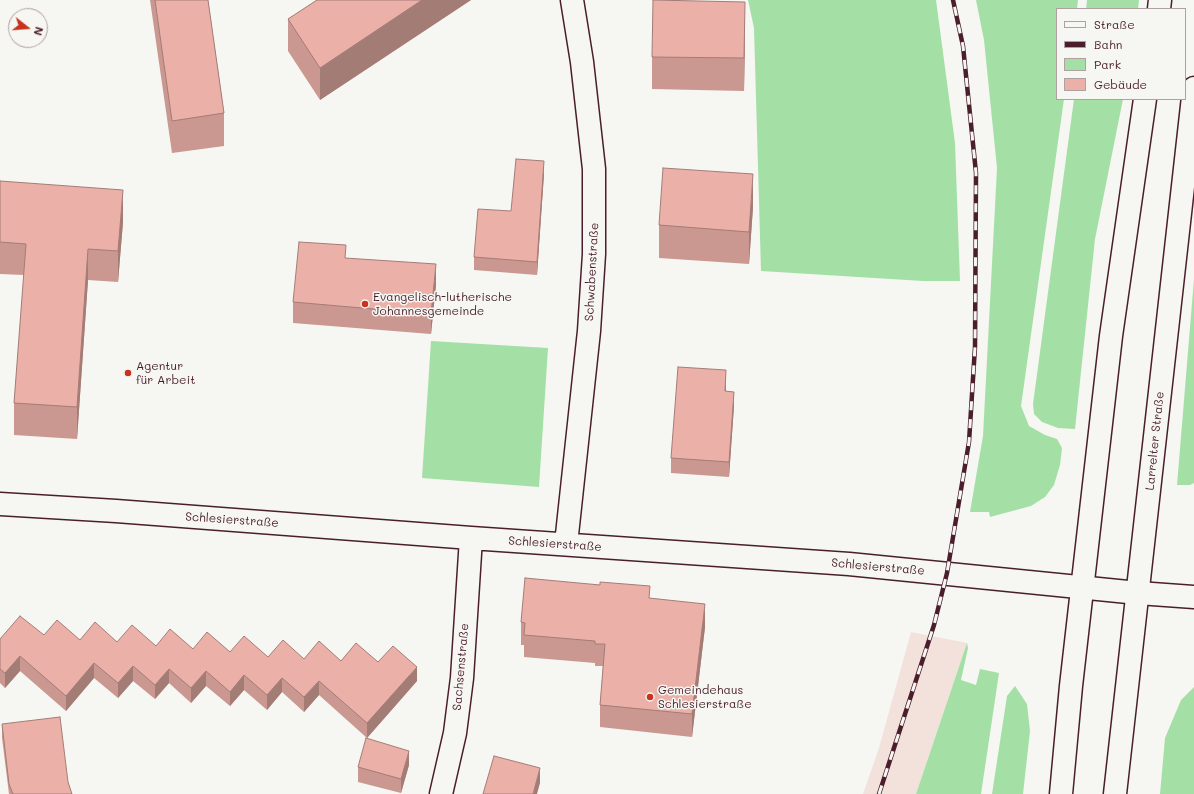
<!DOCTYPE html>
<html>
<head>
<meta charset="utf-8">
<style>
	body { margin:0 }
	#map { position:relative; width:1194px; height:794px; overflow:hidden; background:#f6f6f2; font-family:Mali,sans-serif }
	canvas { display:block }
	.legend { position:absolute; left:1056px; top:8px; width:130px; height:92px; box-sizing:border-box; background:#f6f6f2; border:1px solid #b1a0a2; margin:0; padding:5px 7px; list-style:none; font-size:12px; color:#4a1f2b }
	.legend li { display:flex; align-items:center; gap:8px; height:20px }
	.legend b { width:20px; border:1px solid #b1a0a2 }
	.north { position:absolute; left:8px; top:8px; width:40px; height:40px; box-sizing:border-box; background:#f6f6f2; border:1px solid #b1a0a2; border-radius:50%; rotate:107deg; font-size:11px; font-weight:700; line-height:16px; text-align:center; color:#4a1f2b }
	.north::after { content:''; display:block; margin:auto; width:14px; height:18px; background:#c8321e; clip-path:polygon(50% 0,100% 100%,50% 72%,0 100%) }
</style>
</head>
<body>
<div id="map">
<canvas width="1194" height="794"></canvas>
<ul class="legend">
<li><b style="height:5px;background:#f6f6f2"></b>Straße</li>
<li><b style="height:5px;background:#4a1f2b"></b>Bahn</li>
<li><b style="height:11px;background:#a4e0a6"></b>Park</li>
<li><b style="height:11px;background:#ebb1a8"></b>Gebäude</li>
</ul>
<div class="north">N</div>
</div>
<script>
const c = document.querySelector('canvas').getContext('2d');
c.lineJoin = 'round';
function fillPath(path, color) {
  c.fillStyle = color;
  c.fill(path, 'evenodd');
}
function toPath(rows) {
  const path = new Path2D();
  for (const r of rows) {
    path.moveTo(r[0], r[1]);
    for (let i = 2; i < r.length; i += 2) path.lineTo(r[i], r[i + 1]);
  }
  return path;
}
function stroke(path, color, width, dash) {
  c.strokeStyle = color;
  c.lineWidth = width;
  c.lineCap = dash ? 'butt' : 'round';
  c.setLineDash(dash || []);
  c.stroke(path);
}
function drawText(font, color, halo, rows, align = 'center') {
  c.font = font + ' Mali,sans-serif';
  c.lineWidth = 3;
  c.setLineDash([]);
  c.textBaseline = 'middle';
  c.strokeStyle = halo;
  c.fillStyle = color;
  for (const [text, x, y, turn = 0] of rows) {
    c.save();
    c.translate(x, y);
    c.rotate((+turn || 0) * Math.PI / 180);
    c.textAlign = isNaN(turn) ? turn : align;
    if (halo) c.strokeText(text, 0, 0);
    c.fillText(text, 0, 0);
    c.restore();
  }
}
fillPath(toPath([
	[911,632,967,643,916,794,863,794,879,748]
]), '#f3e1dc');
fillPath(toPath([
	[748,0,936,0,955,143,960,281,923,281,761,271,754,28],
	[976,0,1078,0,1077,9,1057,9,1057,99,1064,99,1021,406,1029,426,1045,435,1057,439,1062,448,1060,465,1054,485,1045,497,1031,506,990,517,989,512,970,512,983,436,997,168,984,40],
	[1087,0,1139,0,1138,9,1086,9],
	[1074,99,1123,99,1095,239,1075,429,1058,428,1042,422,1034,414,1033,404],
	[1194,279,1194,483,1190,485,1177,485],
	[431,341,548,348,539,487,422,478],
	[967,643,968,648,961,680,976,685,980,669,999,673,981,794,916,794],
	[1015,686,1027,704,1030,731,1023,794,992,794,1007,696],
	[1194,687,1194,794,1160,794,1165,738,1181,700]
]), '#a4e0a6');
const minor = toPath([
	[0,504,116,511,471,538,849,564,1138,593,1194,597],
	[566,544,589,331,594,254,594,169,582,62,572,0],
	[441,794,455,733,462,678,471,538]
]);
const tertiary = toPath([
	[1159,9,1160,0],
	[1061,794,1071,686,1111,336,1145,99],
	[1115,794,1194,88]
]);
stroke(minor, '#4a1f2b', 25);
stroke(tertiary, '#4a1f2b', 25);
stroke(minor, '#f6f6f2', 22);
stroke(tertiary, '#f6f6f2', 22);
const rail = toPath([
	[879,794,934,625,947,573,969,442,975,347,976,173,963,46,953,0]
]);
stroke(rail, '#4a1f2b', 4.5);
stroke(rail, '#f6f6f2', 3, [9]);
fillPath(toPath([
	[150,0,208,0,224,113,224,146,172,153],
	[317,0,471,0,320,100,288,51,288,19],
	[745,34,744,91,652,89,652,57],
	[544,174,537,275,474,270,474,257],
	[0,181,123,222,118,282,88,280,77,439,14,435,14,403,24,275,0,274],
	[753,207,749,264,659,258,659,225],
	[346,258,436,285,431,334,293,323,293,302],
	[726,385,726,391,734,406,729,477,671,473,671,458],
	[650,598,705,627,692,737,600,727,600,705,603,666,595,666,595,663,524,657,524,645,521,645,521,622],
	[44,635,80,640,117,642,156,646,230,652,268,657,378,662,417,681,367,738,319,695,304,712,282,692,267,710,244,690,230,706,206,686,191,703,169,683,155,699,133,681,118,698,94,678,66,711,20,671,5,688,0,683,0,639],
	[2,724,68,782,72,794,9,794,2,738],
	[409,765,401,793,358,782,358,767]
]), '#ca9890');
fillPath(toPath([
	[422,0,471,0,320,100,320,68],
	[745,2,745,34,744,91,744,58],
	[544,161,544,174,537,275,537,262],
	[753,174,753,207,749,264,749,232],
	[123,190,123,222,118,282,118,251],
	[88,249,88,280,77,439,77,407],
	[436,264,436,285,431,334,431,314],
	[726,370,726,385,725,405,725,391],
	[734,392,734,406,729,477,729,462],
	[705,604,705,627,692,737,692,714],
	[20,656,20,671,5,688,5,673],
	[94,663,94,678,66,711,66,696],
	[133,666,133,681,118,698,118,683],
	[417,667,417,681,367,738,367,723],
	[169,669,169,683,155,699,155,685],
	[206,671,206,686,191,703,191,688],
	[244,675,244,690,230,706,230,692],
	[282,678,282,692,267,710,267,695],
	[319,681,319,695,304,712,304,697],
	[409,751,409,765,401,793,401,779],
	[540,768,540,783,537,794,533,794]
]), '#a47c76');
const building = toPath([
	[155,0,208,0,224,113,172,121,155,0],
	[317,0,422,0,320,68,288,19,317,0],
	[653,0,745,2,744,58,652,57,653,0],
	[516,159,544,161,537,262,474,257,478,209,511,211,516,159],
	[663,168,753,174,749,232,659,225,663,168],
	[0,181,123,190,118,251,88,249,77,407,14,403,26,244,0,242,0,181],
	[299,242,346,245,345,258,436,264,431,314,293,302,299,242],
	[678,367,726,370,725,391,734,392,729,462,671,458,678,367],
	[525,578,600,585,600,582,650,586,649,598,705,604,692,714,600,705,605,644,595,644,595,641,524,635,525,623,521,622,525,578],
	[20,616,44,635,57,620,80,640,95,622,117,642,132,625,156,646,170,629,193,649,207,632,230,652,244,636,268,657,283,640,304,659,319,641,341,661,356,643,378,662,393,646,417,667,367,723,319,681,304,697,282,678,267,695,244,675,230,692,206,671,191,688,169,669,155,685,133,666,118,683,94,663,66,696,20,656,5,673,0,669,0,639,20,616],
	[60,717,68,782,72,794,13,794,9,784,2,724,60,717],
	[366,738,409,751,401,779,358,767,366,738],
	[494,756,540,768,533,794,483,794,494,756]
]);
fillPath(building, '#ebb1a8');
stroke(building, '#a47c76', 1);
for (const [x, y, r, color] of [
	[365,304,4,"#c8321e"],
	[128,373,4,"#c8321e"],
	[650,697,4,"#c8321e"]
]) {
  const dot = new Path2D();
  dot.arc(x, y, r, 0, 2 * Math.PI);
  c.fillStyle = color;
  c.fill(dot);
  stroke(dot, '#f6f6f2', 1.5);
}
drawText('12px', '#4a1f2b', '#f6f6f2', [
	["Schwabenstraße",592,272,-87],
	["Larrelter Straße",1155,441,-84],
	["Schlesierstraße",232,520,4],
	["Schlesierstraße",555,544,4],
	["Schlesierstraße",878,567,5],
	["Sachsenstraße",461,667,-85]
]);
drawText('12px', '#4a1f2b', '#f6f6f2', [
	["Evangelisch-lutherische",373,297],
	["Johannesgemeinde",373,311],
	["Agentur",136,366],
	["für Arbeit",136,380],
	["Gemeindehaus",658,690],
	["Schlesierstraße",658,704]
], 'left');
</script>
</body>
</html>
